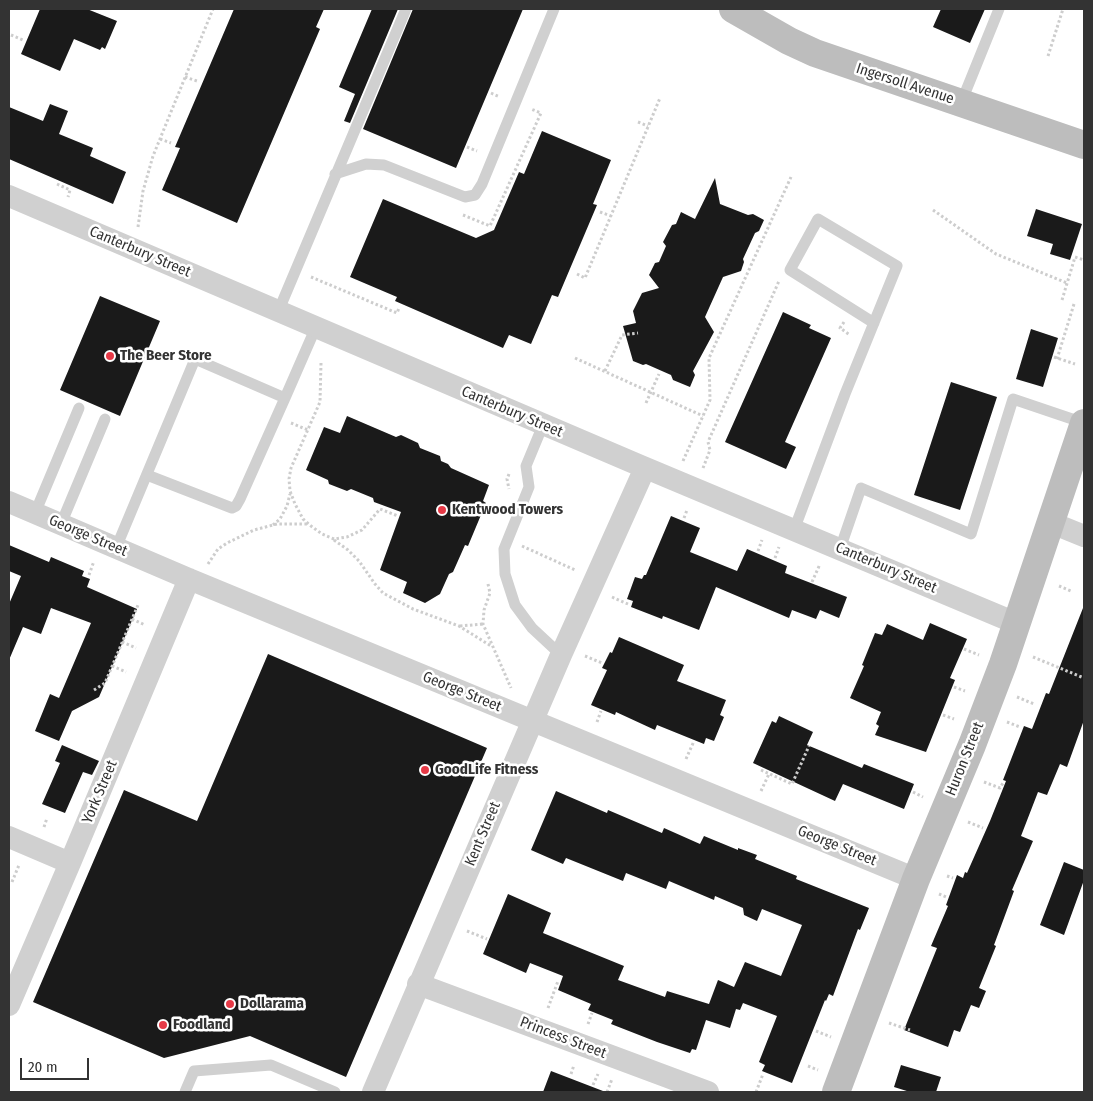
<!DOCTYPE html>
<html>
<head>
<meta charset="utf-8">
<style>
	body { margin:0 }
	#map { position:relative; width:1093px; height:1101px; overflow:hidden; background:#fff; font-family:"Fira Sans Condensed",sans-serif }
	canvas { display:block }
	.frame { position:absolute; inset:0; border:10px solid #333; pointer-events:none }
	.scale { position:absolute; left:20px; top:1058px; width:69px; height:22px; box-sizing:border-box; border:2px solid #333; border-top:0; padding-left:6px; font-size:15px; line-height:18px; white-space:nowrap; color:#333; -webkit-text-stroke:4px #fff; paint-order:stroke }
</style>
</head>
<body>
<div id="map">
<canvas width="1093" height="1101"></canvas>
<div class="frame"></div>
<div class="scale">20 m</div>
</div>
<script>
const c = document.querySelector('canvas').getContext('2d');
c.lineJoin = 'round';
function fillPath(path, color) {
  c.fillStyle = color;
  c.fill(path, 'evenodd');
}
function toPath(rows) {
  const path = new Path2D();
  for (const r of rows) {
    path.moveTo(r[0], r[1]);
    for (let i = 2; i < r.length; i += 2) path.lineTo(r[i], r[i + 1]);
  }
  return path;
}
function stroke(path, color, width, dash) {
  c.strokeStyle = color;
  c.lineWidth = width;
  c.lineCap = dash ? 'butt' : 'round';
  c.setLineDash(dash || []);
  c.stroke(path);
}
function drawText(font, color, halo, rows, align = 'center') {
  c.font = font + ' "Fira Sans Condensed",sans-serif';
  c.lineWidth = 5;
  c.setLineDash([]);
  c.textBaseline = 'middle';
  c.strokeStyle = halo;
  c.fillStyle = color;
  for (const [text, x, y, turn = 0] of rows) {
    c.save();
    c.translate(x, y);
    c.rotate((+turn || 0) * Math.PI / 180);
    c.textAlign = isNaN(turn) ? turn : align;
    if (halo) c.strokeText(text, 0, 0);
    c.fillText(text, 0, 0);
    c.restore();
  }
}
fillPath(toPath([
	[40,9,87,9,117,21,105,49,102,47,100,50,74,39,60,71,21,54],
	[234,9,324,9,316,27,320,29,237,223,162,190,180,148,175,147],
	[372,9,398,9,350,123,344,121,355,94,339,87],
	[413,9,523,9,456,168,363,129],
	[941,9,985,9,970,43,933,27],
	[50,104,68,111,59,134,93,148,90,156,126,172,113,204,9,159,9,107,43,121],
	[542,131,611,160,593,204,597,205,558,297,552,295,531,344,509,335,503,348,395,301,397,297,350,277,383,199,476,238,494,230,519,172,524,174],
	[715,178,720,204,748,215,753,214,764,220,759,231,755,233,743,259,744,262,741,271,723,277,705,317,714,332,693,371,695,375,690,387,673,380,671,375,646,364,643,365,633,361,623,326,636,323,633,311,642,293,659,288,649,275,655,263,659,262,666,246,663,242,672,225,676,224,681,212,695,219],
	[1036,209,1082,224,1070,260,1050,254,1053,244,1027,236],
	[100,296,160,321,120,416,60,390],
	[783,312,811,325,809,328,831,338,785,442,796,447,786,469,725,442],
	[1031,329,1058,338,1043,387,1016,379],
	[951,382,997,397,960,510,914,495],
	[347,416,396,437,401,435,418,443,420,448,440,456,441,461,448,464,451,468,489,485,483,501,486,503,468,546,465,545,453,572,449,574,440,594,425,603,403,593,407,582,380,570,401,512,374,502,373,498,351,489,347,491,329,484,328,480,306,470,324,427,340,433],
	[671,516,700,528,690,552,737,571,747,549,787,566,785,573,847,597,839,618,820,610,816,619,792,610,789,618,716,587,699,630,663,616,662,619,631,607,633,601,627,599,635,577,642,579,644,575,646,575],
	[9,545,49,562,51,557,84,571,82,576,90,579,87,587,137,609,99,697,72,711,59,741,35,731,50,694,59,698,91,623,51,608,41,634,23,627,9,660,9,604,21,576,9,571],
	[1083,608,1084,720,1067,767,1060,764,1047,795,1038,792,1021,836,1033,841,1012,890,1014,891,994,945,996,946,979,988,986,991,979,1008,971,1005,960,1032,954,1030,948,1047,904,1030,937,948,931,946,948,906,946,905,957,875,963,878,965,872,967,873,990,821,1006,781,1003,780,1024,726,1032,729,1046,693,1049,694],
	[930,623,967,639,950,678,955,680,926,752,875,735,879,726,876,724,881,712,850,698,864,666,862,665,875,633,882,635,887,624,923,640],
	[619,637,684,665,677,681,726,700,720,715,724,717,714,741,706,738,704,744,657,725,655,730,616,712,615,715,591,705,607,670,602,668,610,652,612,653],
	[268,654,487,748,346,1077,250,1036,164,1058,33,1002,124,790,197,821],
	[779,716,813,732,807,745,862,768,864,764,914,784,904,809,843,784,835,801,753,763,772,721,776,723],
	[62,745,99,761,92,775,83,772,65,813,42,804,60,763,55,761],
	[556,791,607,813,608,810,662,833,664,828,700,844,704,836,738,850,738,848,757,855,755,859,797,876,796,879,869,908,860,930,858,929,833,996,829,994,826,1001,825,1000,792,1083,762,1071,765,1065,759,1062,777,1016,743,1003,740,1010,736,1009,730,1028,706,1020,696,1050,692,1049,690,1053,657,1042,611,1024,613,1020,588,1010,591,1004,558,990,563,976,530,963,526,973,483,954,508,894,551,913,543,933,624,966,618,980,665,997,667,991,709,1004,718,980,734,987,745,962,781,976,802,925,762,909,757,921,744,915,743,908,715,896,714,900,669,881,666,889,626,873,623,881,566,858,563,864,531,850],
	[1064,862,1084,870,1084,880,1064,935,1040,925],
	[901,1065,941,1077,936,1092,910,1092,894,1087],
	[551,1071,603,1091,603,1092,543,1092]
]), '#1a1a1a');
stroke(toPath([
	[11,35,23,40],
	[1048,56,1063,9],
	[185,77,197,81],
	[491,93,500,97],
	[638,122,648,126],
	[160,139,171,143],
	[467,147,477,151],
	[57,184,70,190,68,197],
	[933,210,996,254,1067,283],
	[600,212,611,216],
	[463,215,490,226,541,113,531,109],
	[138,227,143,191,153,156,213,9],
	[577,274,585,278,660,98],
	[311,277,397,313,399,308],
	[1062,300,1075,257,1084,260],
	[844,322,840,328,850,335],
	[1054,357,1075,364],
	[575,358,703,416],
	[1057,359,1074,304],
	[321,363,320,402,291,468,289,479,290,491,295,504,303,519,311,526,322,534,334,539,347,537,362,530,380,509,398,516],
	[605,371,622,335,638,333],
	[646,403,659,374],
	[291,423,308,430],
	[683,461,710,400,709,358,791,177],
	[703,468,710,450,708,442,779,281],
	[509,474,507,479,509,489],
	[684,518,687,510],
	[273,525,280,519,287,506,290,494],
	[334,540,348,550,359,561,375,584,383,593,413,609,459,626,491,646],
	[522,546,575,570],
	[758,551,762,540],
	[775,558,779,547],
	[208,564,218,549,227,543,254,530,277,524,308,524],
	[89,575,94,561],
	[812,582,820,564],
	[488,584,490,593,484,610,483,624,511,688],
	[1059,586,1071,591],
	[612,597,628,604],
	[132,619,145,625],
	[460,626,483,624],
	[122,642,136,648],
	[964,649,979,655],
	[585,656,602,663],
	[1033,657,1084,678],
	[112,666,126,672],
	[954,687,965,691],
	[94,690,105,683,138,605],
	[1017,697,1034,704],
	[943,715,954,719],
	[597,722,601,711],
	[1007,722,1020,727],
	[686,759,694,741],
	[761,770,792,784,809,746],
	[984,782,1000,788,1003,783],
	[761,791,769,774],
	[913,792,923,797],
	[968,822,983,828],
	[44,827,47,818],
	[947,876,953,878],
	[12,882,19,865],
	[939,894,946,897],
	[467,931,487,939],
	[548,1008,558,981],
	[889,1023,910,1030],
	[588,1024,592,1013],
	[816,1031,831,1037],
	[808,1066,818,1070],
	[571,1074,574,1065],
	[593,1085,598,1074],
	[607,1092,612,1079],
	[756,1092,763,1074]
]), '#cdcdcd', 3, [2.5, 2.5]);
stroke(toPath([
	[961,103,999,9],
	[335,174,366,164,384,165,465,197,475,195,482,184,554,9],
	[278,312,406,9],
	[543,425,526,466,529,487,504,549,505,574,515,605,532,628,561,655],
	[147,475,232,508,236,506,240,499,285,398],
	[35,513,79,408],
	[61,524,105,419],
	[794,530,845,394,897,266,818,219,790,270,874,323],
	[116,548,195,359,285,398,316,327],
	[840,549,861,488,971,534,1013,399,1084,423],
	[185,1092,194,1071,271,1065,335,1092]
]), '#d0d0d0', 11);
stroke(toPath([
	[9,196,641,466,1018,624],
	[9,502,189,579,916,879],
	[1052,523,1084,536],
	[9,837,70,863],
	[418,984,708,1092],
	[9,1005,70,863,189,579],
	[373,1092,561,655,645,468]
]), '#d0d0d0', 22);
stroke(toPath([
	[733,9,789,41,815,53,1084,145],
	[836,1092,916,879,972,745,1003,664,1084,423]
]), '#bdbdbd', 28);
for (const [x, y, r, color] of [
	[110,356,5,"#e63946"],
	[442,510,5,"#e63946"],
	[425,770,5,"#e63946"],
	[230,1004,5,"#e63946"],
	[163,1025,5,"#e63946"]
]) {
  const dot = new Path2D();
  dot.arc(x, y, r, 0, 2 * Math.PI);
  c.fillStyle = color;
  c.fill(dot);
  stroke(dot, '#fff', 2);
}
drawText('15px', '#333', '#fff', [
	["Ingersoll Avenue",905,84,18],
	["Canterbury Street",140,252,23],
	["Canterbury Street",512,412,23],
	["George Street",88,536,23],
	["Canterbury Street",886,568,23],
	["George Street",462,692,22],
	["Huron Street",965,759,-68],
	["York Street",100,792,-67],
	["Kent Street",483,834,-67],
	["George Street",837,846,22],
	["Princess Street",563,1038,21]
]);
drawText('bold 15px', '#333', '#fff', [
	["The Beer Store",120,356],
	["Kentwood Towers",452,510],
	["GoodLife Fitness",435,770],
	["Dollarama",240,1004],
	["Foodland",173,1025]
], 'left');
</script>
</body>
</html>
